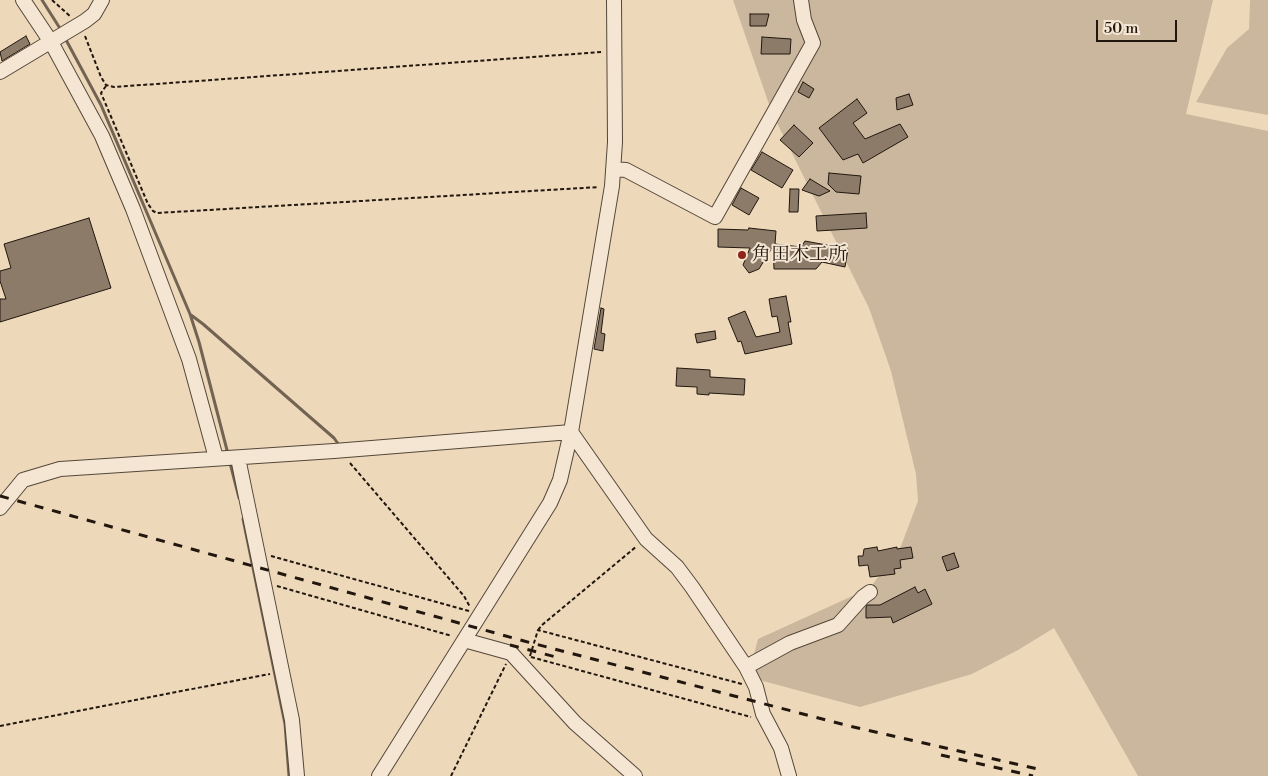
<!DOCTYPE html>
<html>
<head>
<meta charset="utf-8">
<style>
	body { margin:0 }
	#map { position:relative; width:1268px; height:776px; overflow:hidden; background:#eed8ba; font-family:"Libre Bodoni",serif }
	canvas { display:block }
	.scale { position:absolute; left:1096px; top:20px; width:81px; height:22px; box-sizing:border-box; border:2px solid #21170f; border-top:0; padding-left:6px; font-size:15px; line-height:18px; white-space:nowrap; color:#21170f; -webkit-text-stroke:4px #f4e6d2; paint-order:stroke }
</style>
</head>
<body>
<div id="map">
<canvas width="1268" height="776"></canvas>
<div class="scale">50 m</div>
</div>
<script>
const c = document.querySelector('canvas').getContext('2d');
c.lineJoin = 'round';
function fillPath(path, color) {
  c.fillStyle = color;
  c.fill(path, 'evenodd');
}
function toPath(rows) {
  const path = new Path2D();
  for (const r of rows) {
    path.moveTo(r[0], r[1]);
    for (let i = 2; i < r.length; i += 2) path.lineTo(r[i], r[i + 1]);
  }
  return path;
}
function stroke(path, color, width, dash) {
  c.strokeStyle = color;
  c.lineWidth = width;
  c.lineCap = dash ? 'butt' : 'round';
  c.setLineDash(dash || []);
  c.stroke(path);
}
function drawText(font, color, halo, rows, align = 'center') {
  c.font = font + ' "Libre Bodoni","Noto Serif JP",serif';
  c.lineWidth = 4;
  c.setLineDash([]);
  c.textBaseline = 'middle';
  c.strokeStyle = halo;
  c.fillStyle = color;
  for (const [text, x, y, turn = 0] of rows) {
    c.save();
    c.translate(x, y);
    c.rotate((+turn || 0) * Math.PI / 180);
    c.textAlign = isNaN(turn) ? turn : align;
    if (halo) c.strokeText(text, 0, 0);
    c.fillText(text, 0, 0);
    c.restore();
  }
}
fillPath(toPath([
	[733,0,1213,0,1186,114,1268,131,1268,776,1138,776,1054,628,1018,650,972,674,860,707,748,677,758,639,870,588,901,546,918,501,916,474,891,371,869,308,772,113],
	[1250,0,1268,0,1268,115,1196,102,1227,48,1249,29]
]), '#cbb79d');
stroke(toPath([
	[42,0,61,30],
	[65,38,101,105,190,314,199,342,228,454],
	[191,315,203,324,334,438,339,445],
	[230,463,239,498],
	[243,519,285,724,289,776]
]), '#726353', 3);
const building = toPath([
	[750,14,769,14,766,26,750,26,750,14],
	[26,36,30,44,2,61,0,52,26,36],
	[762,37,791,39,790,54,761,54,762,37],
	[803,82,814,89,809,98,798,92,803,82],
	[909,94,913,105,897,110,896,98,909,94],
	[857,99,867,113,853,123,865,139,900,124,908,137,863,163,858,154,843,160,819,128,857,99],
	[794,125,813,143,799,157,780,140,794,125],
	[762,152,793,170,782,188,751,170,762,152],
	[829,173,861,176,859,194,836,192,828,184,829,173],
	[810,179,830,191,819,196,802,190,810,179],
	[741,188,759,198,749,215,732,205,741,188],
	[790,189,799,189,798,212,789,212,790,189],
	[866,213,867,228,817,231,816,216,866,213],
	[89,218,111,288,0,322,0,299,6,299,0,281,0,271,11,268,4,244,89,218],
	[749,228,776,231,775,244,801,247,805,241,848,249,845,267,822,262,816,269,774,269,773,246,759,269,749,273,743,265,750,248,718,247,718,229,748,230,749,228],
	[786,296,791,322,788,322,792,344,745,354,741,341,738,342,728,318,745,311,756,337,780,332,777,316,772,317,769,299,786,296],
	[601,308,604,309,601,333,605,334,603,351,594,349,601,308],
	[715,331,716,339,697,343,695,334,715,331],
	[677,368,710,370,710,377,745,379,744,395,709,393,709,395,697,394,697,387,676,386,677,368],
	[877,547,878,551,897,547,897,549,911,547,913,558,900,560,901,568,894,569,895,574,870,577,868,565,859,566,858,556,863,556,864,549,877,547],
	[954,553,959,567,947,571,942,557,954,553],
	[915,587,918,593,925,589,932,604,893,623,891,617,866,618,866,607,867,605,880,605,915,587]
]);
fillPath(building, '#8c7b68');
stroke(building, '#21170f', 1);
const minor = toPath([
	[23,0,51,42,102,136,133,209,189,359,216,458],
	[0,72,85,21,94,14,102,0],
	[613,169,626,170,715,217,813,43,804,20,801,0],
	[238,458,292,720,297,776],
	[0,508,23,480,60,469,334,451,571,432,646,539,677,567,692,587,746,667,756,687,763,714,781,748,789,776],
	[464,640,511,653,575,723,635,776],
	[746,667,790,643,838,625,863,597,870,592],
	[379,776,550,503,560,480,571,432,612,186,615,142,614,0]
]);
stroke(minor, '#54473a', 16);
stroke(toPath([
	[52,0,71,17],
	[85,36,101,77,106,85,114,87,602,52],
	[106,86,101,93,148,204,153,211,157,213,599,187],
	[350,463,464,596,470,607],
	[271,556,469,611],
	[277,586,452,636],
	[538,630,542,625,637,546],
	[530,656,538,630,742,684],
	[531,657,751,717],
	[0,726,270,674],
	[451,776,506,664]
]), '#21170f', 2, [4, 2.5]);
stroke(minor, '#f4e6d2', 14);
stroke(toPath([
	[0,496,524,641,849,726,1042,770],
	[510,645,556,657],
	[941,755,1033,776]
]), '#21170f', 3, [9, 9]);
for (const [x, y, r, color] of [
	[742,255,5,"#8f2418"]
]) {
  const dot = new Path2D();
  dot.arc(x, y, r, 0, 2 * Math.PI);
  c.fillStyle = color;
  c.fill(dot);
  stroke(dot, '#f4e6d2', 2);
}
drawText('19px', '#21170f', '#f4e6d2', [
	["角田木工所",752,255]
], 'left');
</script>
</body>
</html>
